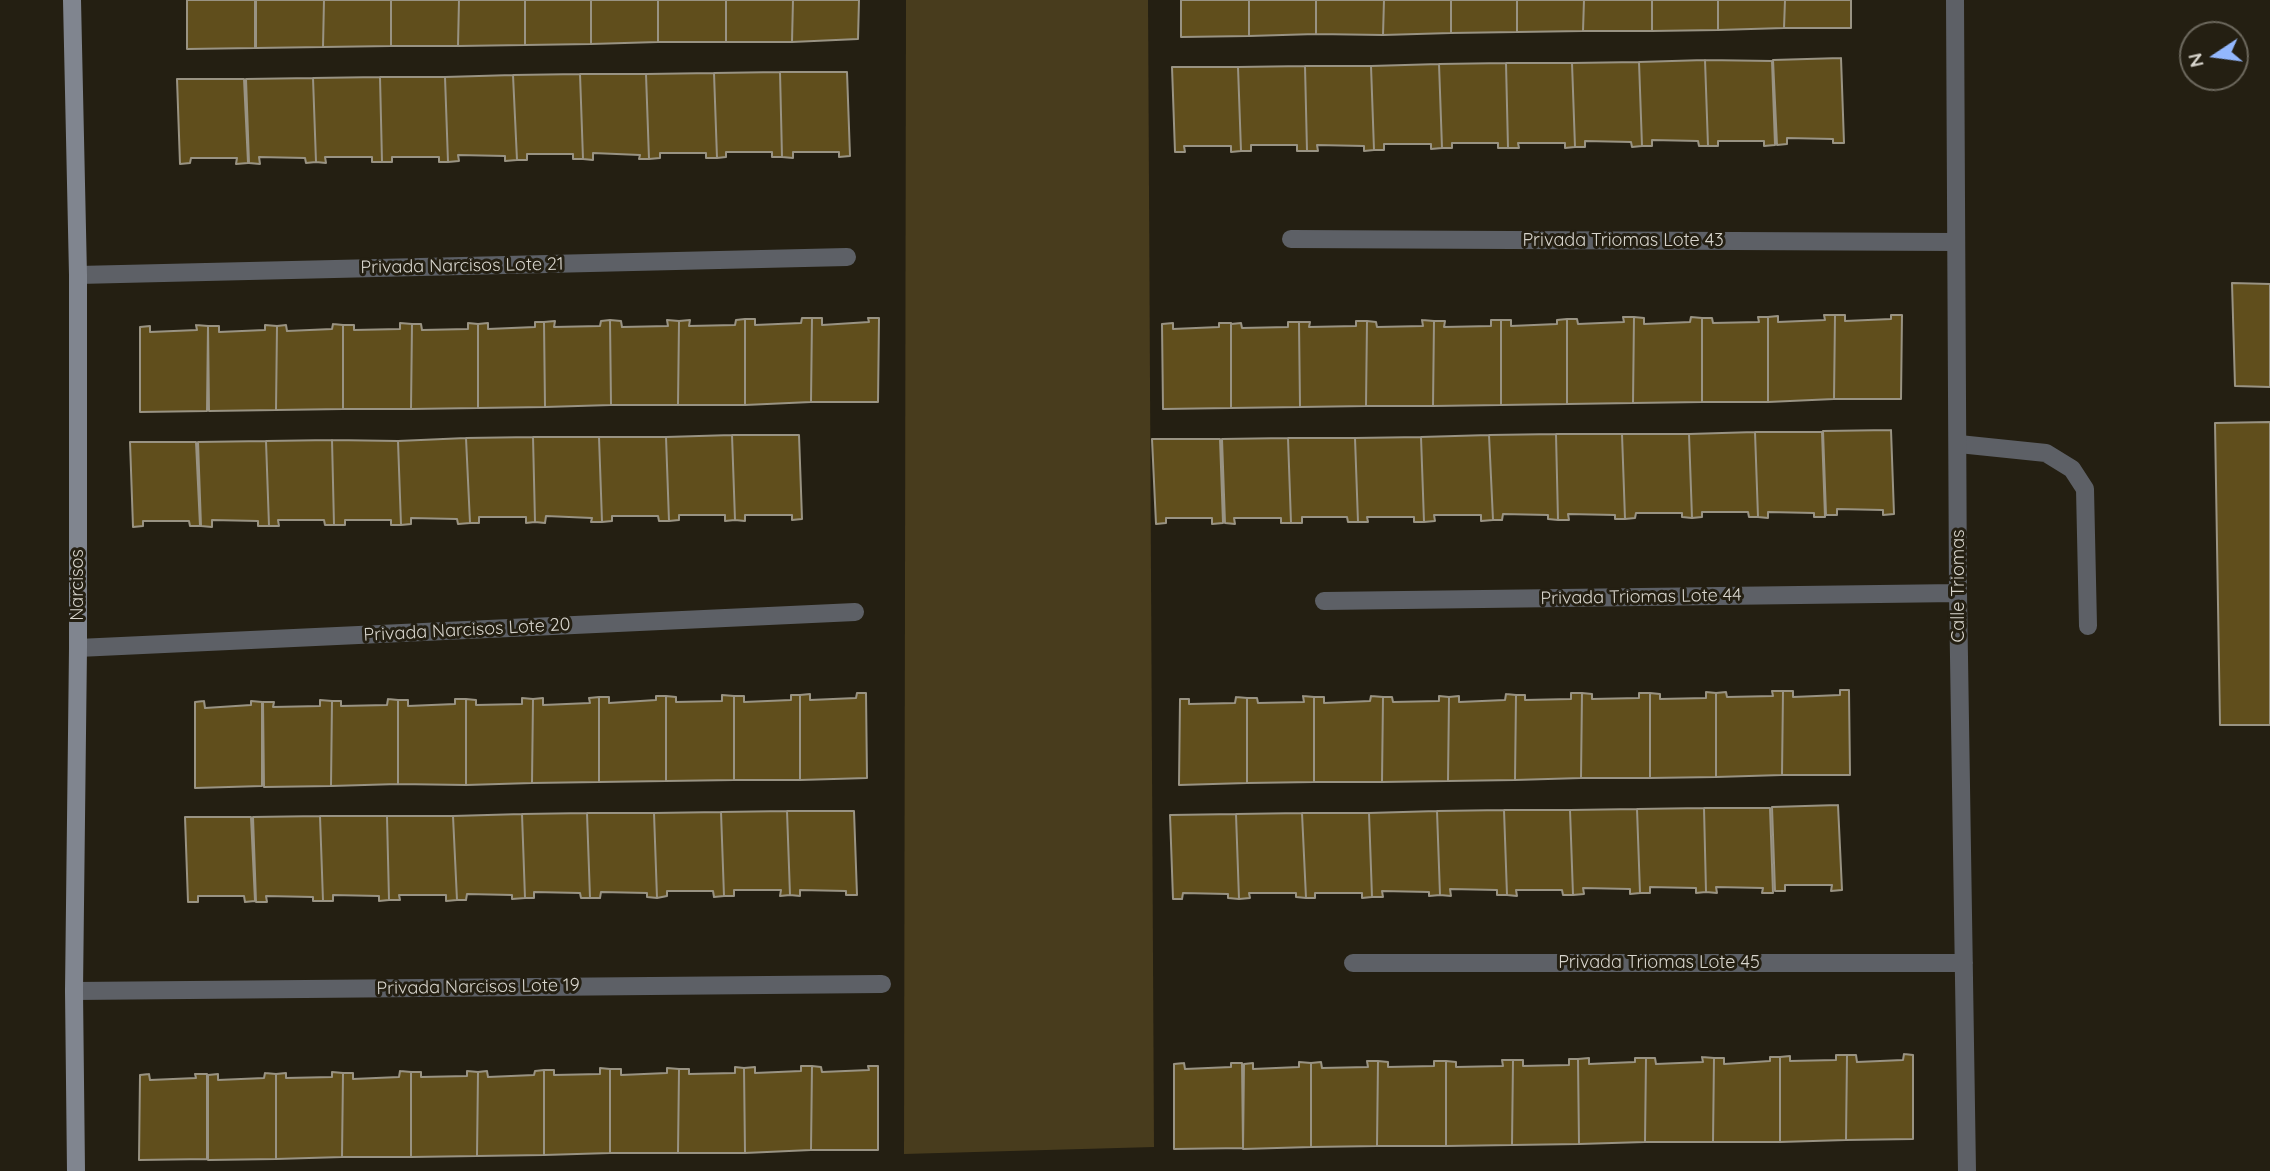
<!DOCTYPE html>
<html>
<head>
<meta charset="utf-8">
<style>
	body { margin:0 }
	#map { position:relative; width:2270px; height:1171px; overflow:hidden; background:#241f12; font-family:Quicksand,sans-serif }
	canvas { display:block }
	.north { position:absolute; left:2179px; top:21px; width:70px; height:70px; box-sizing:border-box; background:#241f12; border:2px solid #6c685d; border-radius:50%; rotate:257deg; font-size:19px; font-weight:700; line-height:28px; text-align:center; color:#d8d5cd }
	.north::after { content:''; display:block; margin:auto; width:24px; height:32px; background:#93b7fd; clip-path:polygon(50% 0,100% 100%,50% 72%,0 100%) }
</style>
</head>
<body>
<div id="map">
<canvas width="2270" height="1171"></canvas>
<div class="north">N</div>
</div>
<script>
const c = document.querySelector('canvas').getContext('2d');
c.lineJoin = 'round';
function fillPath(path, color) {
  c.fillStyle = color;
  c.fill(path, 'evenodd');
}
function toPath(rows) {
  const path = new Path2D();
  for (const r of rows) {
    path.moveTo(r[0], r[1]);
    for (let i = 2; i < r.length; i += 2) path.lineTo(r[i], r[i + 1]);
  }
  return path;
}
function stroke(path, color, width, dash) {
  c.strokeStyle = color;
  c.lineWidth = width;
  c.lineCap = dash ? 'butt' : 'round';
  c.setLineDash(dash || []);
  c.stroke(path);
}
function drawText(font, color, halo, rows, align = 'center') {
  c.font = font + ' Quicksand,sans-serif';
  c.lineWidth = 6;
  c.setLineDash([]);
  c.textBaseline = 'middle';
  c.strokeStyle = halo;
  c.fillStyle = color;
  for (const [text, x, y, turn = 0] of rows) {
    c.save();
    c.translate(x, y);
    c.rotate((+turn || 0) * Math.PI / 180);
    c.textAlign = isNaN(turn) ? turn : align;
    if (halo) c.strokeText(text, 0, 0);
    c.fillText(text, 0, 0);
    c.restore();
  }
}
fillPath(toPath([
	[906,0,1148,0,1154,1147,904,1154]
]), '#483c1d');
const building = toPath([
	[187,0,255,0,255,48,187,49,187,0],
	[256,0,324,0,323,47,256,48,256,0],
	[324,0,391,0,391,46,323,47,324,0],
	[391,0,459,0,458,46,391,46,391,0],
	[459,0,525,0,525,45,458,46,459,0],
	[525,0,591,0,591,44,525,45,525,0],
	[591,0,658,0,658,42,591,44,591,0],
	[658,0,726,0,726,42,658,42,658,0],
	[726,0,793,0,792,42,726,42,726,0],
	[793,0,859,0,858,39,792,42,793,0],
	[1181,0,1249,0,1249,36,1181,37,1181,0],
	[1249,0,1316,0,1316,34,1249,36,1249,0],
	[1316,0,1384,0,1383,35,1316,34,1316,0],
	[1384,0,1451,0,1451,33,1383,35,1384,0],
	[1451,0,1517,0,1517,32,1451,33,1451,0],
	[1517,0,1584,0,1583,31,1517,32,1517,0],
	[1584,0,1652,0,1652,31,1583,31,1584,0],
	[1652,0,1718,0,1718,30,1652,31,1652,0],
	[1718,0,1785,0,1784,28,1718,30,1718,0],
	[1785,0,1851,0,1851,28,1784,28,1785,0],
	[1841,58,1844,143,1833,143,1833,139,1787,138,1787,144,1777,145,1773,60,1841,58],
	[1705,60,1708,146,1699,146,1698,141,1652,140,1652,146,1642,146,1639,62,1705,60],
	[1705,60,1772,61,1775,145,1764,146,1764,141,1718,141,1718,146,1708,146,1705,60],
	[1639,62,1642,146,1632,147,1631,142,1585,141,1585,147,1575,147,1572,63,1639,62],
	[1506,63,1508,148,1498,148,1498,143,1452,143,1452,148,1442,148,1439,64,1506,63],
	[1506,63,1572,63,1575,147,1565,148,1565,143,1518,143,1519,148,1508,148,1506,63],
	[1439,64,1442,148,1431,149,1431,144,1384,144,1384,150,1374,150,1371,66,1439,64],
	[1305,66,1307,151,1297,151,1297,145,1251,145,1251,151,1241,151,1238,67,1305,66],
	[1305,66,1371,66,1374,150,1364,151,1364,146,1317,145,1318,151,1307,151,1305,66],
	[1172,67,1238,67,1241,151,1231,152,1231,146,1184,146,1185,152,1175,152,1172,67],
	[780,72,782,157,772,157,772,152,726,152,726,157,717,158,714,73,780,72],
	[780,72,847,72,850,156,839,157,839,152,793,152,793,158,782,157,780,72],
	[714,73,717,158,706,158,706,153,660,153,660,158,649,159,646,74,714,73],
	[580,74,583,159,573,159,573,154,527,154,527,160,517,160,513,75,580,74],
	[580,74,646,74,649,159,639,159,640,155,593,153,593,160,583,159,580,74],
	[513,75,517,160,505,161,505,156,458,155,459,161,448,162,445,77,513,75],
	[380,77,382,162,372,162,372,157,325,157,326,163,316,162,313,78,380,77],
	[380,77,445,77,448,162,439,162,439,157,392,157,392,162,382,162,380,77],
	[313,78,316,162,306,163,305,158,259,157,260,164,249,163,246,79,313,78],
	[177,79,244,79,248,163,236,164,237,158,191,158,190,163,180,164,177,79],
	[2232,283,2270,284,2270,387,2235,386,2232,283],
	[1824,315,1835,315,1834,399,1768,402,1768,317,1778,316,1778,322,1825,320,1824,315],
	[1835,315,1845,315,1845,321,1891,319,1891,315,1902,315,1901,399,1834,399,1835,315],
	[1623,317,1634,317,1633,403,1567,404,1567,319,1577,319,1578,324,1624,322,1623,317],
	[1634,317,1644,318,1644,324,1690,322,1691,317,1702,318,1702,402,1633,403,1634,317],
	[1758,317,1768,317,1768,402,1702,402,1702,318,1712,318,1713,323,1759,322,1758,317],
	[802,318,812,318,811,402,745,405,745,319,755,319,755,325,801,323,802,318],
	[812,318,822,318,822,325,869,322,868,318,879,318,878,402,811,402,812,318],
	[745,319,745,405,678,405,679,321,690,320,689,326,735,325,736,320,745,319],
	[1567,319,1567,404,1501,405,1501,320,1511,320,1511,326,1557,324,1557,320,1567,319],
	[610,320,611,405,545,407,544,322,555,321,554,327,600,326,601,321,610,320],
	[610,320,621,321,622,327,668,326,667,320,679,321,678,405,611,405,610,320],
	[1422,320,1434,321,1433,406,1366,406,1367,321,1376,322,1377,327,1423,326,1422,320],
	[1491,320,1501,320,1501,405,1433,406,1434,321,1445,321,1444,327,1491,326,1491,320],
	[1356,321,1367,321,1366,406,1300,407,1299,322,1310,322,1309,327,1356,326,1356,321],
	[535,322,544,322,545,407,478,408,478,324,488,323,488,329,535,327,535,322],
	[1288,322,1299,322,1300,407,1231,408,1231,324,1241,323,1242,328,1288,327,1288,322],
	[400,323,412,324,411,409,343,409,343,325,354,325,354,330,400,329,400,323],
	[468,323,478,324,478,408,411,409,412,324,421,324,422,330,468,329,468,323],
	[1173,323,1173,329,1219,327,1219,323,1231,323,1231,408,1163,409,1162,324,1173,323],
	[333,324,343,325,343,409,276,410,277,326,286,325,287,331,332,329,333,324],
	[196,325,208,326,207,411,140,412,140,327,150,326,150,332,197,330,196,325],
	[265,325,277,326,276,410,209,411,208,326,219,326,219,332,265,330,265,325],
	[2270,422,2270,725,2220,725,2215,423,2270,422],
	[1891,430,1894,514,1883,515,1883,510,1837,509,1837,515,1826,515,1823,431,1891,430],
	[1755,432,1758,517,1749,517,1748,512,1702,512,1702,517,1692,518,1689,434,1755,432],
	[1755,432,1822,432,1825,517,1814,517,1814,513,1768,512,1768,518,1758,517,1755,432],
	[1556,434,1558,520,1548,519,1548,515,1503,514,1502,520,1493,520,1489,435,1556,434],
	[1556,434,1622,434,1625,519,1615,519,1615,515,1568,514,1569,520,1558,520,1556,434],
	[1622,434,1689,434,1692,518,1682,517,1682,513,1636,513,1635,518,1625,519,1622,434],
	[732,435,735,520,725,521,725,515,679,515,679,520,669,521,666,437,732,435],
	[732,435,799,435,802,519,792,520,792,515,745,515,745,521,735,520,732,435],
	[1489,435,1493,520,1481,521,1481,515,1434,515,1435,521,1424,522,1421,437,1489,435],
	[533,437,535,522,526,523,526,517,479,517,479,523,470,523,466,438,533,437],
	[533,437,599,437,602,522,591,522,592,518,546,516,545,523,535,522,533,437],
	[599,437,666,437,669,521,659,521,658,516,612,516,612,521,602,522,599,437],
	[1421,437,1424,522,1414,522,1414,517,1367,517,1368,522,1358,522,1355,438,1421,437],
	[466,438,470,523,458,524,457,519,411,518,411,524,401,525,398,441,466,438],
	[1288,438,1291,523,1281,523,1281,518,1234,518,1235,524,1225,523,1222,439,1288,438],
	[1288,438,1355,438,1358,522,1348,522,1347,517,1302,517,1302,523,1291,523,1288,438],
	[1152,439,1220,439,1223,523,1212,524,1212,518,1166,518,1166,523,1156,524,1152,439],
	[332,440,334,525,325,525,324,520,278,520,279,526,269,526,266,441,332,440],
	[332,440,398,441,401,525,391,525,391,520,345,520,345,525,334,525,332,440],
	[266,441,269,526,258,526,258,521,212,520,212,527,201,526,198,442,266,441],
	[130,442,196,442,200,526,190,526,189,521,143,521,143,526,133,527,130,442],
	[1840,690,1849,690,1850,775,1782,775,1783,691,1793,691,1793,697,1840,695,1840,690],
	[1772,691,1783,691,1782,775,1716,777,1716,693,1726,692,1727,697,1773,696,1772,691],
	[1706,692,1716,693,1716,777,1650,778,1650,693,1660,694,1660,699,1706,698,1706,692],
	[857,693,866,693,867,778,800,780,800,695,810,694,810,700,856,698,857,693],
	[1571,693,1582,693,1581,778,1515,780,1516,695,1525,695,1525,700,1571,699,1571,693],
	[1582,693,1592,694,1592,699,1639,698,1639,693,1650,693,1650,778,1581,778,1582,693],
	[1506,694,1516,695,1515,780,1448,781,1449,697,1459,696,1459,702,1505,700,1506,694],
	[722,695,734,696,734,780,666,781,666,696,676,697,676,702,722,701,722,695],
	[791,695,800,695,800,780,734,780,734,696,744,696,744,702,791,700,791,695],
	[656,696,666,696,666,781,599,782,599,697,609,697,609,703,656,700,656,696],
	[1303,696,1314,697,1314,782,1247,783,1247,698,1257,698,1258,703,1304,702,1303,696],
	[1371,696,1383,697,1382,782,1314,782,1314,697,1324,697,1324,703,1370,701,1371,696],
	[1439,696,1449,697,1448,781,1382,782,1383,697,1392,697,1393,702,1439,701,1439,696],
	[599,697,599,782,532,783,533,699,543,698,543,705,590,703,589,698,599,697],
	[1236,697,1247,698,1247,783,1179,785,1180,699,1189,699,1189,704,1235,703,1236,697],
	[522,698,533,699,532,783,466,785,466,699,476,700,476,705,522,704,522,698],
	[388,699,398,700,398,784,331,786,332,701,341,701,341,706,387,705,388,699],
	[455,699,466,699,466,785,398,784,398,700,408,700,408,706,455,704,455,699],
	[320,700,332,701,331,786,264,787,263,702,274,702,273,707,320,706,320,700],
	[204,701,205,708,251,705,251,701,262,702,262,786,195,788,195,702,204,701],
	[1838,805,1842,890,1831,891,1832,885,1785,885,1785,891,1775,891,1772,807,1838,805],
	[1704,808,1706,892,1696,893,1696,888,1650,887,1650,893,1640,893,1637,809,1704,808],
	[1704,808,1770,808,1773,893,1762,893,1763,888,1716,887,1717,893,1706,892,1704,808],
	[1637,809,1640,893,1630,894,1630,889,1583,888,1584,894,1573,895,1570,810,1637,809],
	[1504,810,1507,895,1497,895,1497,890,1450,889,1451,896,1440,895,1437,811,1504,810],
	[1504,810,1570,810,1573,895,1563,895,1562,890,1516,890,1517,896,1507,895,1504,810],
	[787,811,790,895,780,896,781,890,734,890,734,896,724,896,721,812,787,811],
	[787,811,854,811,857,895,846,895,846,891,800,890,800,896,790,895,787,811],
	[1437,811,1440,895,1429,896,1429,892,1382,891,1383,897,1372,897,1369,813,1437,811],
	[721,812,724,896,714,897,713,891,667,891,667,896,657,898,654,813,721,812],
	[587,813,590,898,581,898,580,893,534,892,534,898,525,898,522,814,587,813],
	[587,813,654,813,657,898,647,897,647,893,601,892,600,898,590,898,587,813],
	[1302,813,1306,898,1296,897,1296,893,1249,893,1250,898,1239,899,1236,814,1302,813],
	[1302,813,1369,813,1372,897,1362,898,1362,893,1315,893,1315,898,1306,898,1302,813],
	[522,814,525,898,512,899,512,895,467,894,466,900,457,900,453,816,522,814],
	[1236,814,1239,899,1228,898,1228,894,1183,893,1182,899,1173,899,1170,815,1236,814],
	[320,816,323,901,313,901,313,897,266,896,267,902,256,902,253,817,320,816],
	[320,816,387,816,389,900,379,901,379,896,333,895,333,901,323,901,320,816],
	[387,816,453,816,457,900,446,901,446,895,399,895,400,900,389,900,387,816],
	[185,817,251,817,255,901,245,902,244,896,198,896,198,902,188,902,185,817],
	[1904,1054,1913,1055,1913,1139,1846,1140,1847,1055,1856,1055,1857,1062,1903,1060,1904,1054],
	[1836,1055,1847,1055,1846,1140,1780,1142,1780,1057,1790,1056,1790,1061,1836,1060,1836,1055],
	[1702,1057,1714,1058,1713,1142,1645,1142,1646,1058,1655,1058,1656,1064,1703,1062,1702,1057],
	[1770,1057,1780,1057,1780,1142,1713,1142,1714,1058,1724,1058,1724,1064,1770,1061,1770,1057],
	[1589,1058,1589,1064,1635,1062,1635,1058,1646,1058,1645,1142,1579,1144,1578,1059,1589,1058],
	[1569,1059,1578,1059,1579,1144,1512,1145,1513,1060,1523,1060,1523,1066,1569,1065,1569,1059],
	[1502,1060,1513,1060,1512,1145,1446,1146,1446,1061,1456,1062,1456,1067,1503,1066,1502,1060],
	[1367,1061,1378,1061,1377,1146,1311,1147,1311,1063,1321,1062,1322,1068,1368,1067,1367,1061],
	[1378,1061,1388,1062,1388,1067,1434,1066,1434,1061,1446,1061,1446,1146,1377,1146,1378,1061],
	[1299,1062,1311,1063,1311,1147,1243,1149,1244,1064,1253,1063,1253,1069,1299,1067,1299,1062],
	[1184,1063,1185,1069,1231,1067,1231,1063,1242,1063,1243,1148,1174,1149,1174,1064,1184,1063],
	[801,1066,812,1066,811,1150,745,1153,744,1068,755,1067,755,1073,801,1071,801,1066],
	[812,1066,821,1067,822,1072,869,1070,868,1066,878,1066,878,1150,811,1150,812,1066],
	[735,1067,744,1068,745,1153,678,1153,679,1069,689,1069,689,1074,735,1073,735,1067],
	[600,1068,610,1069,610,1153,544,1155,544,1070,554,1070,554,1075,600,1074,600,1068],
	[667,1068,679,1069,678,1153,610,1153,610,1069,621,1069,621,1075,667,1073,667,1068],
	[544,1070,544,1155,477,1156,478,1072,487,1071,488,1077,534,1075,535,1071,544,1070],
	[400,1071,411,1072,411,1157,342,1157,343,1073,353,1073,353,1079,399,1077,400,1071],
	[467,1071,478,1072,477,1156,411,1157,411,1072,421,1072,421,1077,467,1076,467,1071],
	[332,1072,343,1073,342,1157,276,1159,276,1074,286,1073,286,1078,332,1077,332,1072],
	[265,1073,276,1074,276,1159,208,1160,208,1075,218,1074,218,1080,264,1078,265,1073],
	[149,1074,150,1080,196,1078,195,1074,207,1074,207,1159,139,1160,140,1075,149,1074]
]);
fillPath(building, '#604e1c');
stroke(building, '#999383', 2);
stroke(toPath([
	[1959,444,2046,453,2072,469,2085,489,2088,626]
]), '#5d6066', 18);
stroke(toPath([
	[1955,0,1958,593,1967,1171],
	[1291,239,1955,242],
	[78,275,847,257],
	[1324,601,1958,593],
	[78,648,855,612],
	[1353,963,1964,963],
	[74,991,882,984]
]), '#5d6066', 18);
stroke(toPath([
	[72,0,78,275,78,648,74,991,76,1171]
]), '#80858f', 18);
drawText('18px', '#d8d5cd', '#241f12', [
	["Privada Triomas Lote 43",1623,241],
	["Privada Narcisos Lote 21",462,266,-1],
	["Narcisos",78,585,-90],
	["Calle Triomas",1959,586,-90],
	["Privada Triomas Lote 44",1641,597,-1],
	["Privada Narcisos Lote 20",467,630,-3],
	["Privada Triomas Lote 45",1659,963],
	["Privada Narcisos Lote 19",478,987,-1]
]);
</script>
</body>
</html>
